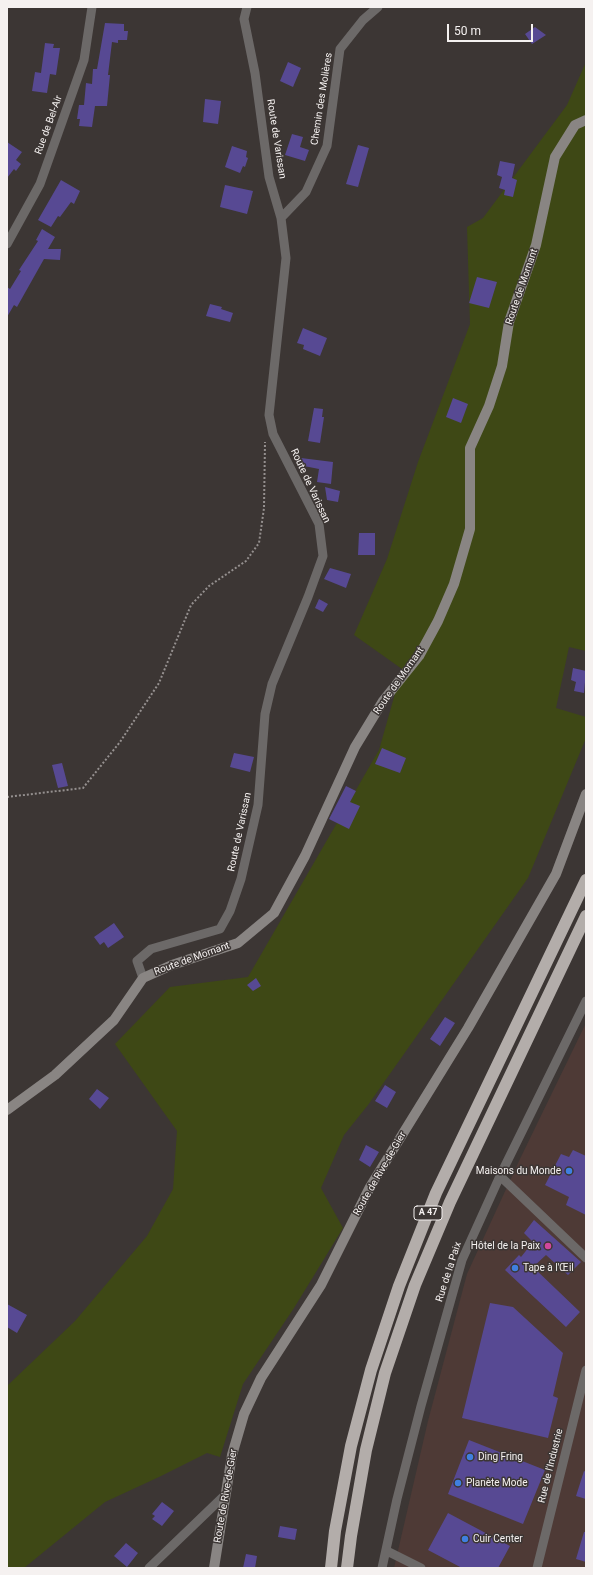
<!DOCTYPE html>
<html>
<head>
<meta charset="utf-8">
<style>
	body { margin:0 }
	#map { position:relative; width:593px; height:1575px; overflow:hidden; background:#3c3634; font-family:Roboto,sans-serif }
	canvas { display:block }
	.frame { position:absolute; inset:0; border:8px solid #f5f1f0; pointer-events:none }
	.scale { position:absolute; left:447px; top:24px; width:86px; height:18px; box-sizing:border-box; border:2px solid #f5f1f0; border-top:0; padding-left:5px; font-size:12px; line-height:14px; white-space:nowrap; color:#f5f1f0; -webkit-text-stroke:3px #3c3634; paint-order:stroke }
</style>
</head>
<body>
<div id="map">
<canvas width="593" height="1575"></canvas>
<div class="frame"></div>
<div class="scale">50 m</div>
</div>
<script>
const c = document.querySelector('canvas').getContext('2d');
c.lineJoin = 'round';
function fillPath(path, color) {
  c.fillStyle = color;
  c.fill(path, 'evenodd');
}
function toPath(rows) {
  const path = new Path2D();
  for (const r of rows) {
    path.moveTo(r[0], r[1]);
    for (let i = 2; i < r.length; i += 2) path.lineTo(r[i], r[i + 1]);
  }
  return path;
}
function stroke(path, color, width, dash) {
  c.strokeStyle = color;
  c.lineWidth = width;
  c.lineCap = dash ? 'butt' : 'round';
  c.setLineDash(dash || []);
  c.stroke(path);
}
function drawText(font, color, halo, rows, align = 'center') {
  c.font = font + ' Roboto,sans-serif';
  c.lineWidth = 3;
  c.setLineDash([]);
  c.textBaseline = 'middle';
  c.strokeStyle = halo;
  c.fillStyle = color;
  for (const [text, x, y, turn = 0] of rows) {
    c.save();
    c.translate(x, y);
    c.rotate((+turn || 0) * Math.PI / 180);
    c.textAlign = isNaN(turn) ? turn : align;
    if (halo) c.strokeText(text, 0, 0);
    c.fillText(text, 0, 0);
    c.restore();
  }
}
fillPath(toPath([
	[586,1023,586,1568,394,1568,428,1421,467,1274,519,1161]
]), '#4e3a36');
fillPath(toPath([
	[586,62,586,651,569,647,556,708,586,717,586,738,528,878,368,1105,344,1135,321,1188,343,1228,294,1308,243,1384,220,1457,207,1453,159,1477,105,1502,24,1568,7,1568,7,1386,75,1321,147,1236,173,1189,177,1131,115,1044,170,987,248,977,379,750,402,669,354,635,387,559,418,462,470,324,467,227,483,218,567,105]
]), '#3e4815');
fillPath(toPath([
	[105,23,124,24,124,31,128,31,127,40,118,40,118,43,112,42,108,75,110,75,107,106,95,106,92,127,79,126,80,119,77,119,79,105,84,105,86,83,92,84,93,69,97,69],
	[535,27,546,35,532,44,525,34],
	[45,43,54,44,53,48,60,48,56,75,50,74,47,93,32,91,35,72,41,73],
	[288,62,301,68,293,87,280,81],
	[205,99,221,101,218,124,203,122],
	[292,134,303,137,300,147,309,150,305,161,285,155],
	[7,142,22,152,16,160,21,164,16,171,14,169,7,178],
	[358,145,369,148,358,187,346,184],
	[232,146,247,151,246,157,248,158,245,167,243,166,240,173,225,167],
	[500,161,515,164,512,178,517,180,513,197,504,195,505,190,499,188,502,177,497,175],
	[61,180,80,191,74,204,71,202,60,217,58,216,51,227,38,220],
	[225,185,253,191,247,214,220,207],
	[42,229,55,237,48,249,61,249,60,260,44,259,17,307,14,305,7,317,7,287,10,289,21,271,19,270,38,241,36,240],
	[477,277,497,282,489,308,469,303],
	[210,304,222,307,221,309,233,313,230,322,206,316],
	[303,328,327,338,320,356,303,349,304,345,297,343],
	[453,398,468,404,461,423,446,417],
	[314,408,323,409,322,417,324,417,320,443,308,441],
	[301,458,333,462,331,484,317,482,319,469,299,465],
	[325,487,340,491,338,502,327,500],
	[359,533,375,533,375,555,358,555],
	[330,568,351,574,346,588,324,579],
	[319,599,328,604,323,612,315,608],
	[573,668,586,671,584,693,574,691,576,682,571,680],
	[382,748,406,758,400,773,375,764],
	[234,753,254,757,250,772,230,767],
	[62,763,68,786,58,788,52,765],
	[346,786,356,791,350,802,360,806,349,829,329,819],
	[114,923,124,937,108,948,104,942,100,945,94,937],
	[256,978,261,986,253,991,247,985],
	[445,1017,455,1023,440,1046,430,1039],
	[385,1085,396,1092,387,1108,375,1101],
	[97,1089,109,1098,100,1109,89,1099],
	[366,1145,379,1152,370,1167,359,1160],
	[573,1150,586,1156,586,1215,566,1205,569,1197,545,1185,561,1154,569,1157],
	[534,1220,581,1262,568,1275,546,1255,533,1267,580,1312,566,1327,505,1270,519,1255,521,1257,533,1242,524,1233],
	[490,1303,513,1307,563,1353,553,1396,558,1398,548,1438,462,1418],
	[7,1304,27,1315,17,1333,7,1327],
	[469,1440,545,1470,523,1524,448,1494],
	[584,1471,586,1472,586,1499,576,1496],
	[162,1502,174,1511,162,1526,152,1519,155,1516,152,1514],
	[448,1513,510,1546,498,1568,462,1568,428,1550],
	[280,1526,297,1529,295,1540,278,1537],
	[584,1532,586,1532,586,1562,576,1559],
	[126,1543,138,1553,127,1567,114,1556],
	[246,1554,257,1556,255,1568,243,1568]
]), '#574993');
stroke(toPath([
	[7,797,83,788,120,742,159,683,191,605,209,586,246,561,259,543,264,508,265,442]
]), '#95908f', 2, [2, 2]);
stroke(toPath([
	[281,218,306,192,327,146,340,49,363,20,378,7],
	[7,244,40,184,84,60,92,7],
	[143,978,137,961,151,949,220,929,230,911,241,879,258,805,265,714,272,684,308,597,323,556,319,524,273,434,269,415,286,258,281,218,269,177,255,73,244,19,247,7],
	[500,1176,586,1258],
	[387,1551,421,1568],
	[149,1568,226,1494],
	[382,1568,397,1499,421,1406,462,1260,500,1176,586,1001],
	[537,1568,586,1370]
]), '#6c6968', 9);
stroke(toPath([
	[7,1110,55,1075,114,1020,143,978,172,965,238,943,274,913,305,856,355,747,383,701,419,656,438,621,454,584,470,529,470,448,489,406,502,366,509,322,536,245,555,157,575,125,586,120],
	[214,1568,232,1455,244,1414,261,1378,321,1285,370,1187,468,1028,556,874,586,794]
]), '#898583', 10);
stroke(toPath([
	[331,1568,335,1531,351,1446,371,1370,399,1286,436,1193,586,880],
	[347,1568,351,1536,366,1450,385,1373,415,1285,450,1202,586,916]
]), '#b3adaa', 12);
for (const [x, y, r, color] of [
	[569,1171,4,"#3f7fe0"],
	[548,1246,4,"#d1479c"],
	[515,1268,4,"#3f7fe0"],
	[470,1457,4,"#3f7fe0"],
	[458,1483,4,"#3f7fe0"],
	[465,1539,4,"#3f7fe0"]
]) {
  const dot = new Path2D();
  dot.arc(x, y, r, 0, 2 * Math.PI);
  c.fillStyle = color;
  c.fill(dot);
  stroke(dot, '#3c3634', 1.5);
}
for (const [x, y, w] of [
	[428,1213,28]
]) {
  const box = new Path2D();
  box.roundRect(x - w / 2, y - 7, w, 14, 3);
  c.fillStyle = '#3c3634';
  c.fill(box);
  stroke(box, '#f5f1f0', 1);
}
drawText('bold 9px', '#f5f1f0', null, [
	["A 47",428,1213]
]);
drawText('10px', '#f5f1f0', '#3c3634', [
	["Chemin des Molières",322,99,-81],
	["Rue de Bel-Air",49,125,-70],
	["Route de Varissan",276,139,81],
	["Route de Mornant",522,287,-71],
	["Route de Varissan",310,486,65],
	["Route de Mornant",399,681,-55],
	["Route de Varissan",240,832,-78],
	["Route de Mornant",192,959,-20],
	["Route de Rive-de-Gier",380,1174,-60],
	["Rue de la Paix",449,1272,-72],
	["Rue de l'Industrie",551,1466,-76],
	["Route de Rive-de-Gier",226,1496,-80]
]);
drawText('10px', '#f5f1f0', '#3c3634', [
	["Maisons du Monde",561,1171,"right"],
	["Hôtel de la Paix",540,1246,"right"],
	["Tape à l'Œil",523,1268],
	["Ding Fring",478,1457],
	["Planète Mode",466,1483],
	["Cuir Center",473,1539]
], 'left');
</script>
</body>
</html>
